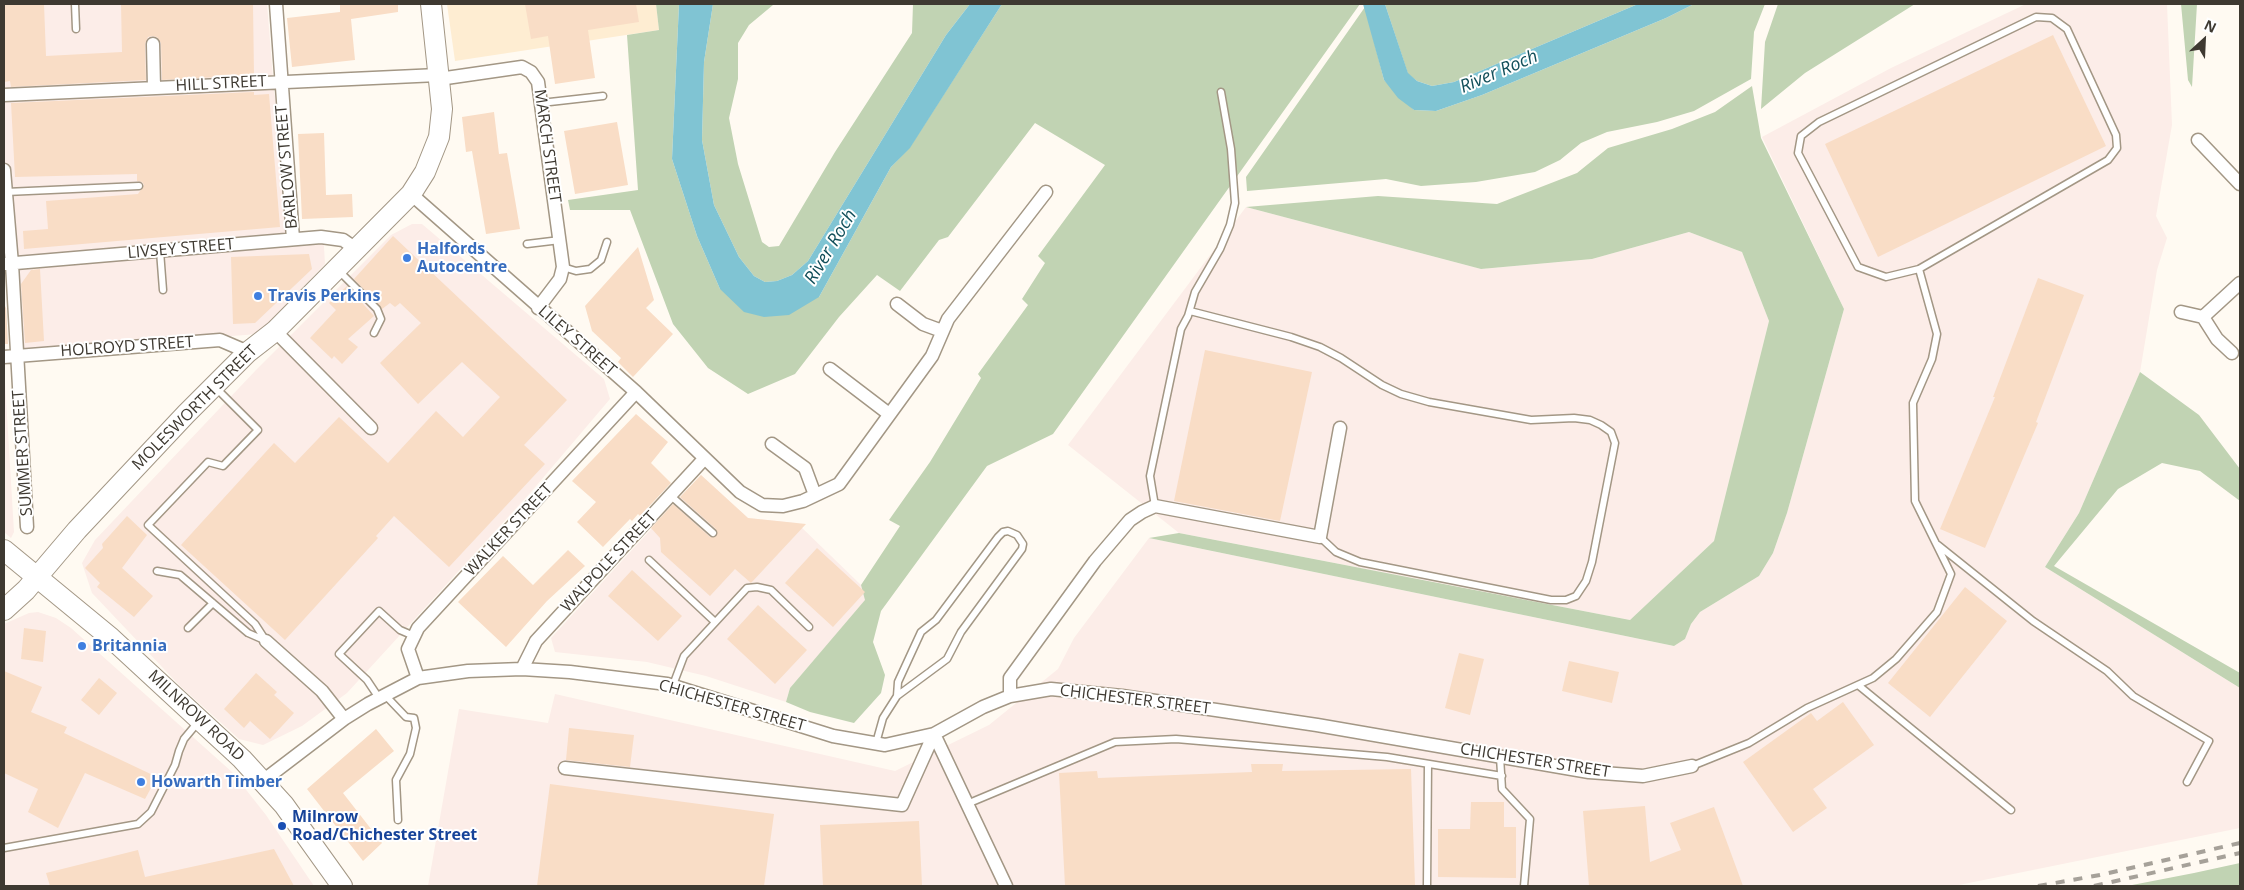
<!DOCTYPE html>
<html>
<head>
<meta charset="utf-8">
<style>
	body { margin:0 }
	#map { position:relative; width:2244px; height:890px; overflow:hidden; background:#fffaf2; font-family:"Open Sans",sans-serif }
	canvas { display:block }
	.frame { position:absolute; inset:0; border:5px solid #3e3931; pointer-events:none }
	.north { position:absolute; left:2179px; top:15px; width:50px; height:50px; -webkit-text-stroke:4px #fff; paint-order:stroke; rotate:25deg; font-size:14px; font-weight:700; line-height:20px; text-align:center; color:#3e3931 }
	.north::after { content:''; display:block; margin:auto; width:18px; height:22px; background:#3e3931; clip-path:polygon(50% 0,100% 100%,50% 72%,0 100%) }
</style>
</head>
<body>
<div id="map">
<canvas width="2244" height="890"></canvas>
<div class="frame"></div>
<div class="north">N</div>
</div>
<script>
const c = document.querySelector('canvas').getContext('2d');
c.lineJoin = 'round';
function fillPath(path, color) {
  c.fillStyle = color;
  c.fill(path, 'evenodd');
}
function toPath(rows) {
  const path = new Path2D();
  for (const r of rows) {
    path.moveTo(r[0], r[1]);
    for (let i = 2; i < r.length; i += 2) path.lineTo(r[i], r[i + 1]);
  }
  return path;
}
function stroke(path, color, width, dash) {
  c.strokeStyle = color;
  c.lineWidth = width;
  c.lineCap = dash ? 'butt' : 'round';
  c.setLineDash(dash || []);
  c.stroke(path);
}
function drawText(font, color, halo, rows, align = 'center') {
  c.font = font + ' "Open Sans",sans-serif';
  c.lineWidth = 4;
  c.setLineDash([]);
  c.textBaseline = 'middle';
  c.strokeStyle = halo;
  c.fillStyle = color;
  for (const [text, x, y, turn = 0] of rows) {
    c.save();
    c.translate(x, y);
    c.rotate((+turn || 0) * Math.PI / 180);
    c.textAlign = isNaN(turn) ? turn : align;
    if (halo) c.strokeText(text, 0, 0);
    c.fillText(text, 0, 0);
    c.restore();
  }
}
fillPath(toPath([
	[447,4,656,4,659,30,455,61]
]), '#feedd2');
fillPath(toPath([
	[4,4,267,4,274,91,299,232,323,230,325,264,258,334,24,352,16,252,4,253],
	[2026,4,2167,4,2172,125,2156,216,2167,238,2157,270,2140,372,2079,513,2045,567,2240,688,2240,828,1954,886,428,886,459,709,548,723,555,694,895,771,989,725,1058,669,1074,638,1149,538,1674,646,1685,639,1691,624,1700,612,1759,576,1773,553,1787,513,1844,309,1762,137,1891,68],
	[1246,207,1481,269,1592,259,1689,232,1742,252,1769,321,1714,541,1630,620,1179,533,1068,445],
	[412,224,422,224,604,379,610,399,531,492,347,693,302,726,263,745,239,739,180,686,92,593,82,563,95,540,256,370,391,235],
	[4,365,14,532,11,538,4,532],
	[701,475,748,518,797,523,861,585,866,600,790,688,786,702,706,676,647,662,555,652,551,638],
	[38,612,56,618,71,628,232,772,266,815,314,886,4,886,4,624,29,613]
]), '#fcede8');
fillPath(toPath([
	[656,4,679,4,672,159,697,236,720,289,819,297,891,167,910,147,1002,4,1360,4,1053,434,987,466,881,611,873,642,885,675,881,693,854,723,810,712,786,702,790,688,865,600,861,585,900,526,889,520,930,462,981,378,978,374,1028,305,1022,299,1045,263,1038,256,1105,165,1035,123,948,237,939,240,900,291,877,275,839,317,795,374,748,394,708,368,673,324,630,210,570,210,568,200,638,190,627,35,659,30],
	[713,4,773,5,749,25,738,43,738,79,729,118,738,164,762,242,769,247,779,246,835,152,912,33,913,4,970,4,946,35,808,261,792,275,777,281,765,282,754,276,739,257,714,205,702,140,704,62],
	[1385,4,1638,4,1454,82,1432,86,1417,81,1408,74],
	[1694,4,1765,4,1754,32,1751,79,1694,111,1657,122,1607,132,1581,143,1560,160,1535,172,1476,182,1421,186,1386,179,1247,191,1246,177,1365,7,1384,80,1414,110,1436,111,1482,95,1666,18],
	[1778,4,1915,4,1805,73,1761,109,1765,42],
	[2181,4,2197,4,2192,87,2188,80],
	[1752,86,1761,138,1844,309,1787,513,1773,553,1759,576,1700,612,1691,624,1685,639,1674,646,1149,538,1179,533,1630,620,1714,541,1769,321,1742,252,1689,232,1592,259,1481,269,1246,207,1378,196,1497,204,1577,173,1608,148,1672,129,1715,112],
	[2140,372,2199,415,2240,469,2240,501,2200,471,2162,463,2118,489,2054,566,2240,673,2240,688,2045,567,2079,513],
	[2240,863,2240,886,2127,886,2194,873]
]), '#c1d3b3');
fillPath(toPath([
	[679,4,713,4,704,62,702,140,714,205,739,257,754,276,765,282,777,281,792,275,808,261,946,35,970,4,1002,4,910,148,891,167,819,297,789,315,764,317,744,312,720,289,697,236,672,159],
	[1363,4,1385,4,1408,73,1417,81,1432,86,1454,82,1638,4,1694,4,1666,18,1482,95,1436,111,1414,110,1398,98,1384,80]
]), '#80c4d3');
fillPath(toPath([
	[4,4,44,4,46,56,122,52,121,4,253,4,254,75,162,80,161,43,157,37,152,36,148,37,145,44,146,80,11,87,10,81,4,82],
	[340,4,398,4,398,12,351,19,355,60,292,67,287,18,340,12],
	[525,4,636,4,639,22,588,30,595,78,555,84,548,36,531,39],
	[2053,35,2106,146,1878,257,1825,144],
	[254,92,254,95,269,94,280,227,24,249,23,231,48,229,46,201,138,194,144,185,142,182,137,181,137,174,15,177,11,103],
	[494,112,499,154,507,153,520,229,486,234,472,151,466,152,462,117],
	[617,122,628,185,575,194,564,131],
	[324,133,326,195,352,194,353,217,302,219,298,134],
	[393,236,567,400,524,445,545,464,449,567,394,516,376,536,378,538,285,640,181,545,274,443,295,463,339,417,388,463,436,411,463,437,500,397,462,362,418,404,380,363,421,323,400,303,395,307,390,303,382,309,354,279],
	[638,247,654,300,646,308,673,334,633,377,618,362,621,358,592,331,585,306],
	[309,254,312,269,255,323,233,324,231,257],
	[40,269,44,341,25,343,21,284,31,270],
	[2038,278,2084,295,2036,422,2038,423,1985,548,1940,529,1995,397,1993,397],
	[347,286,374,316,348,339,358,347,342,364,334,356,332,359,310,338,336,310,329,303],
	[6,306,8,344,4,344,4,310],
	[1205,350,1312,372,1280,521,1174,501],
	[636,414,668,442,651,463,671,483,640,516,638,514,632,521,630,519,603,547,577,522,596,502,572,481],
	[701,475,748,518,806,524,751,583,735,569,710,596,661,552,660,538,651,528,673,504,710,537,716,537,716,529,680,497],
	[127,516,147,535,122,568,153,596,134,617,97,587,100,583,85,568,103,548,102,544],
	[817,548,865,592,833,627,785,583],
	[568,550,585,566,547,601,506,647,458,602,503,556,533,585],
	[632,570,682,616,658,641,608,596],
	[1965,587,2007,621,1930,717,1888,683],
	[758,605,807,650,775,684,727,639],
	[24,628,46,631,43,662,21,659],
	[1459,653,1484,659,1470,715,1445,708],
	[1569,661,1619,672,1612,703,1562,691],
	[4,671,42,687,31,712,67,727,64,733,157,777,145,799,85,773,58,828,28,812,38,789,4,773],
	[256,673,277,692,274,695,294,713,270,739,250,721,244,728,224,709],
	[99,678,117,693,99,715,81,700],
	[1843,702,1874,745,1813,789,1827,808,1793,832,1743,762,1811,713,1817,721],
	[569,728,634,735,630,767,566,760],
	[376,729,394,751,343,793,382,843,363,861,307,789],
	[1251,764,1283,764,1282,771,1411,769,1415,886,1065,886,1059,773,1097,771,1098,778,1252,772],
	[550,784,774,814,764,886,537,886],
	[1471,802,1504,802,1504,827,1516,827,1516,878,1438,877,1438,829,1470,829],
	[1645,806,1650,862,1681,850,1670,823,1714,807,1743,886,1589,886,1583,811],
	[919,821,922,886,823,886,820,825],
	[274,849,294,886,50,886,46,873,138,850,145,877]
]), '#f9ddc6');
const service = toPath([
	[75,4,76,29],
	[541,103,603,96],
	[6,192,139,186],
	[527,244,560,240],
	[160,251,163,290],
	[563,267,576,271,590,269,601,260,607,242],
	[339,271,377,309,381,319,374,333],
	[1190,311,1291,337,1320,347,1341,358,1382,385,1401,394,1429,402,1531,420,1574,418,1590,420,1601,425,1611,432,1615,443,1592,562,1586,581,1576,596,1566,600,1551,600,1360,562,1336,552,1320,537],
	[215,387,258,430,223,466,208,462,148,525,255,624,266,641],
	[671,496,713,533],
	[1155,506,1150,476,1181,329,1188,316,1195,292,1220,249,1230,225,1235,203,1231,149,1221,92],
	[1938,545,2033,621,2107,671,2133,696,2209,741,2187,782],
	[649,560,715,622],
	[157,571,180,575,248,633,264,640],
	[188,628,213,603],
	[673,685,684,656,747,588,757,587,771,590,809,627],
	[1858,685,2011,810],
	[385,695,406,717,414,718,416,728,410,754,396,780,398,820],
	[379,698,367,680,339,654,379,611,400,630,414,636],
	[876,743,883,718,897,696,947,659,961,632,1022,549,1023,544,1017,535,1008,531,1003,532,998,537,936,620,921,632,898,682,897,696],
	[1500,757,1502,789,1530,819,1524,886],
	[1692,766,1749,743,1807,708,1873,678,1896,659,1937,612,1951,574,1915,501,1913,403,1932,359,1937,334,1919,269,2108,160,2117,148,2116,135,2067,29,2052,18,2036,17,1819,122,1801,136,1798,153,1858,267,1886,277,1919,269],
	[967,804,1115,742,1176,739,1387,757,1502,776],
	[4,848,138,824,151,812,175,765,179,751,184,739,199,721],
	[1427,886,1428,764]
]);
const minor = toPath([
	[276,4,293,239],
	[153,44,154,87],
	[439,79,522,67,531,72,538,82,563,267,560,279,538,308],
	[4,95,438,75],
	[2198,140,2240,184],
	[4,170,12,264,27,527],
	[411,194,636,392,740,492,762,505,783,506,803,501,839,484,932,356,948,319,1046,192],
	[4,264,321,237,343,240,356,249],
	[897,304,923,324,942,331],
	[2181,312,2203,317],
	[275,331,371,428],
	[2232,353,2217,339,2203,317,2240,283],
	[4,357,220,340,248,352],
	[830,369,889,414],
	[772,444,805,468,815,495],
	[266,641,322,691,344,719],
	[522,669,536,641,704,459],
	[418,678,408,649,418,628,636,392],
	[1010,696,1010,678,1095,561,1130,520,1142,512,1155,506,1320,537,1340,428],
	[934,734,1006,886],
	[565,768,902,805,934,734],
	[264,780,344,719,368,704,418,678,468,671,522,669,570,672,667,684,833,736,885,745,934,734,983,707,1010,696,1051,689,1122,696,1317,725,1589,772,1643,776,1692,766]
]);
const primary = toPath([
	[4,550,111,638,242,759,284,805,342,886],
	[4,610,26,590,77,530,186,414,248,352,275,331,411,194,425,172,439,137,442,109,431,4]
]);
stroke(service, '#a39785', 9);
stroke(minor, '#a39785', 15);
stroke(primary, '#a39785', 22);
stroke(service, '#fff', 6);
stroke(minor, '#fff', 12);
stroke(primary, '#fff', 20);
stroke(toPath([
	[2038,886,2100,875,2240,843],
	[2094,886,2240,853]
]), '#a6a199', 4, [9, 9]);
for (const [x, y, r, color] of [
	[407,258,5,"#3f7fe0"],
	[258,296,5,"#3f7fe0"],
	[82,646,5,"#3f7fe0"],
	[141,782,5,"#3f7fe0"],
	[282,826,5,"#1a4fb4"]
]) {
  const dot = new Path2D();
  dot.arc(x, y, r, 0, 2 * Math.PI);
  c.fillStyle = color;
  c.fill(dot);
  stroke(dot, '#fff', 2);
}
drawText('16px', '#3e3931', '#fff', [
	["HILL STREET",221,84,-3],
	["MARCH STREET",547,146,82],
	["BARLOW STREET",287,167,-95],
	["LIVSEY STREET",181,249,-5],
	["LILEY STREET",577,341,41],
	["HOLROYD STREET",127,347,-4],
	["MOLESWORTH STREET",195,408,-45],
	["SUMMER STREET",23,453,-94],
	["WALKER STREET",509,530,-47],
	["WALPOLE STREET",609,562,-47],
	["CHICHESTER STREET",1135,700,7],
	["CHICHESTER STREET",732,706,16],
	["MILNROW ROAD",196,716,43],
	["CHICHESTER STREET",1535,761,9]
]);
drawText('bold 16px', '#366cbe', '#fff', [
	["Halfords",417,249],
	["Autocentre",417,267],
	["Travis Perkins",268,296],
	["Britannia",92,646],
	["Howarth Timber",151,782]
], 'left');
drawText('bold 16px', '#164399', '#fff', [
	["Milnrow",292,817],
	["Road/Chichester Street",292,835]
], 'left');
drawText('italic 18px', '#114e59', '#fff', [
	["River Roch",1499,72,-23],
	["River Roch",831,247,-59]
]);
</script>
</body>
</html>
